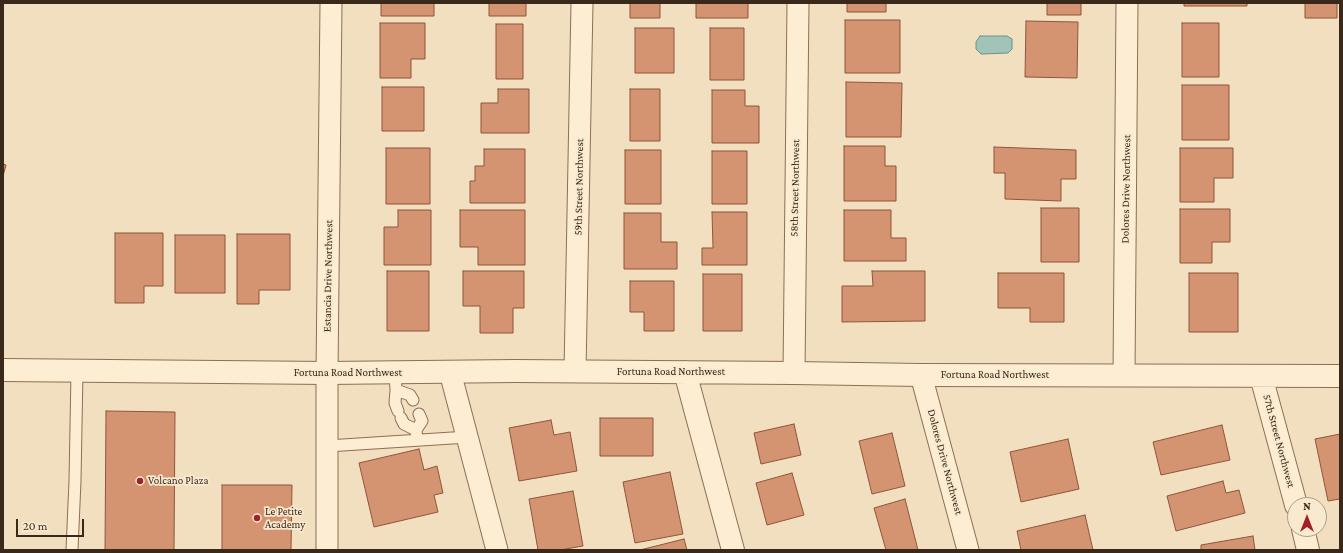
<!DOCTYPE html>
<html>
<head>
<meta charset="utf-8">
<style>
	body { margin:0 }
	#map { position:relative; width:1343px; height:553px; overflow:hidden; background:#f2dfbf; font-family:"Crimson Pro",serif }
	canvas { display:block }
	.frame { position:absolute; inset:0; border:4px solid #3a281b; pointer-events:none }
	.north { position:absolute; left:1287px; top:497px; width:40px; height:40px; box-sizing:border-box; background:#f9eacf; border:1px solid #ad9c87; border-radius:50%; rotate:0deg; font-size:11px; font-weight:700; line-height:16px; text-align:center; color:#3a281b }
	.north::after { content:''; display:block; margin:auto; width:14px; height:18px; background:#a12029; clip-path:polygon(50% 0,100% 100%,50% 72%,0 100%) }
	.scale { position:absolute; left:16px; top:519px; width:68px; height:18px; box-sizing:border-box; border:2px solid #3a281b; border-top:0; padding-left:5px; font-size:12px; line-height:14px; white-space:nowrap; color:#3a281b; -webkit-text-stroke:3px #f9eacf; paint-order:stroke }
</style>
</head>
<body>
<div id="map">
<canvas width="1343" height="553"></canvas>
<div class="frame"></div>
<div class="north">N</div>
<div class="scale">20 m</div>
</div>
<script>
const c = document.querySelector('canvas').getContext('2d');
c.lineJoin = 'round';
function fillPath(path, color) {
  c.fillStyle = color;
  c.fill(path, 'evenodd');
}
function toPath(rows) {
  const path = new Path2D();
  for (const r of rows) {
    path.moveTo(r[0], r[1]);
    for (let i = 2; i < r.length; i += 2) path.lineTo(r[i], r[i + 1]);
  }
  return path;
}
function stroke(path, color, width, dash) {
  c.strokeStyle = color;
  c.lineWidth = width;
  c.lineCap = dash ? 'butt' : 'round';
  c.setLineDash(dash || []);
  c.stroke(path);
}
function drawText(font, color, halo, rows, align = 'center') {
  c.font = font + ' "Crimson Pro",serif';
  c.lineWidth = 3.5;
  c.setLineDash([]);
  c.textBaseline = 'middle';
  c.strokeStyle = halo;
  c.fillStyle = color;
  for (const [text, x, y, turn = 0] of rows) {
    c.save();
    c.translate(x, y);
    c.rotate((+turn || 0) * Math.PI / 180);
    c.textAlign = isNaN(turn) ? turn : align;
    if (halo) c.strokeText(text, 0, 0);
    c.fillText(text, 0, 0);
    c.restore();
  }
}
const water = toPath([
	[980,36,1007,36,1012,39,1012,49,1008,53,981,54,976,49,976,42,980,36]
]);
fillPath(water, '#a2c3b7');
stroke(water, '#699285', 1);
const building = toPath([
	[381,3,434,3,434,16,381,16,381,3],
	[489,3,526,3,526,16,489,16,489,3],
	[630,3,660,3,660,18,630,18,630,3],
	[696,3,748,3,748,18,696,18,696,3],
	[847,3,886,3,886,12,847,12,847,3],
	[1047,3,1081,3,1081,15,1047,15,1047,3],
	[1184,3,1247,3,1247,6,1184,6,1184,3],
	[1305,3,1337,3,1337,18,1305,18,1305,3],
	[845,20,900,20,900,73,845,73,845,20],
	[1026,21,1078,22,1077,78,1025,77,1026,21],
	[380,23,425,23,425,59,411,59,411,78,380,78,380,23],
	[1182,23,1219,23,1219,77,1182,77,1182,23],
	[496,24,523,24,523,79,496,79,496,24],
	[635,28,674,28,674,73,635,73,635,28],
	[710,28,744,28,744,80,710,80,710,28],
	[846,82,902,83,901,137,846,137,846,82],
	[1182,85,1229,85,1229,140,1182,140,1182,85],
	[382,87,424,87,424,131,382,131,382,87],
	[498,89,529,89,529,133,481,133,481,103,498,103,498,89],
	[630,89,660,89,660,141,630,141,630,89],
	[712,90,745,90,745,106,759,106,759,143,712,143,712,90],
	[844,146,885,146,885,166,896,166,896,201,844,201,844,146],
	[994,147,1076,150,1076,179,1061,179,1061,201,1005,199,1005,173,994,173,994,147],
	[386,148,430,148,430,204,386,204,386,148],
	[1180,148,1233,148,1233,178,1214,178,1214,202,1180,202,1180,148],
	[484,149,525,149,525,203,470,203,470,181,475,181,475,166,484,166,484,149],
	[625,150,661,150,661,204,625,204,625,150],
	[712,151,747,151,747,204,712,204,712,151],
	[3,164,6,165,3,176,3,164],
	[1041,208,1079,208,1079,262,1041,262,1041,208],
	[1180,209,1230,209,1230,242,1212,242,1212,263,1180,263,1180,209],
	[398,210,431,210,431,265,384,265,384,227,398,227,398,210],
	[460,210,525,210,525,265,478,265,478,247,460,247,460,210],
	[844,210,891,210,891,238,906,238,906,261,844,261,844,210],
	[712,212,747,212,747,265,702,265,702,248,713,248,712,212],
	[624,213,661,213,661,242,677,242,677,269,624,269,624,213],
	[115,233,163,233,163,286,144,286,144,303,115,303,115,233],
	[237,234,290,234,290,290,259,290,259,304,237,304,237,234],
	[175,235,225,235,225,293,175,293,175,235],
	[387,271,429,271,429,331,387,331,387,271],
	[463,271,524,271,524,308,513,308,513,333,480,333,480,306,463,306,463,271],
	[872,271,925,271,925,321,842,322,842,286,873,286,872,271],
	[998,273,1064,273,1064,322,1030,322,1030,308,998,308,998,273],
	[1189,273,1238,273,1238,332,1189,332,1189,273],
	[703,274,742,274,742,331,703,331,703,274],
	[630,281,674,281,674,331,644,331,644,312,630,312,630,281],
	[106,411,175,412,174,550,105,550,106,411],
	[600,418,653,418,653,456,600,456,600,418],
	[551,420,554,435,570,432,577,471,519,481,509,428,551,420],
	[794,424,801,455,761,464,754,433,794,424],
	[1222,425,1230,460,1161,475,1153,442,1222,425],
	[892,433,905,486,872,494,859,441,892,433],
	[1340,434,1340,499,1328,501,1315,439,1340,434],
	[1068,439,1079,489,1021,502,1010,452,1068,439],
	[419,449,424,470,437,466,443,493,434,495,438,512,374,527,359,463,419,449],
	[670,472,683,534,635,543,623,482,670,472],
	[792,473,804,515,767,525,756,483,792,473],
	[1223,481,1226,493,1239,490,1245,513,1176,531,1167,496,1223,481],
	[222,485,292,485,291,550,222,550,222,485],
	[573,491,583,546,560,550,538,550,529,499,573,491],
	[905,499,918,550,886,550,874,508,905,499],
	[1085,515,1093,550,1021,550,1017,531,1085,515],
	[1253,536,1255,550,1201,550,1201,545,1253,536],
	[684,539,687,550,640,550,684,539]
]);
fillPath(building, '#d49471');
stroke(building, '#8e5539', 1);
const service = toPath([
	[395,372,396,390,395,403,398,411],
	[396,390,410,395,413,400],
	[401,418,404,424,416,430,417,440],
	[416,430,422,421,419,414],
	[327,446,468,437],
	[72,550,75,481,77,371]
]);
const minor = toPath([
	[575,371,582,3],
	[450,372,497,550],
	[794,373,798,3],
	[921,375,968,550],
	[1124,375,1127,3],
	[327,550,327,373,331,3]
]);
const tertiary = toPath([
	[3,370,327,373,515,371,794,373,921,375,1340,376],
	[685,372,733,550],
	[1261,376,1296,505],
	[1303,529,1308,550]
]);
stroke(service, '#8c6f55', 13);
stroke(minor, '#8c6f55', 23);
stroke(tertiary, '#8c6f55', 24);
stroke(service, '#fcedd3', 11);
stroke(minor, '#fcedd3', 21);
stroke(tertiary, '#fcedd3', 22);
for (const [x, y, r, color] of [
	[140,481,4,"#a12029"],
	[257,518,4,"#a12029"]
]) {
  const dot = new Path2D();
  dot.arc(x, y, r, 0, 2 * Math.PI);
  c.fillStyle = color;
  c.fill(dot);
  stroke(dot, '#f9eacf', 1.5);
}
drawText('11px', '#3a281b', '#f9eacf', [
	["59th Street Northwest",579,187,-89],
	["58th Street Northwest",795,188,-89],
	["Dolores Drive Northwest",1126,189,-89],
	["Estancia Drive Northwest",328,276,-89],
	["Fortuna Road Northwest",671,372],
	["Fortuna Road Northwest",348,373],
	["Fortuna Road Northwest",995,375],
	["57th Street Northwest",1279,441,75],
	["Dolores Drive Northwest",945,462,75]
]);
drawText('11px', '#3a281b', '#f9eacf', [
	["Volcano Plaza",148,481],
	["Le Petite",265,512],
	["Academy",265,525]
], 'left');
</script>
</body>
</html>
